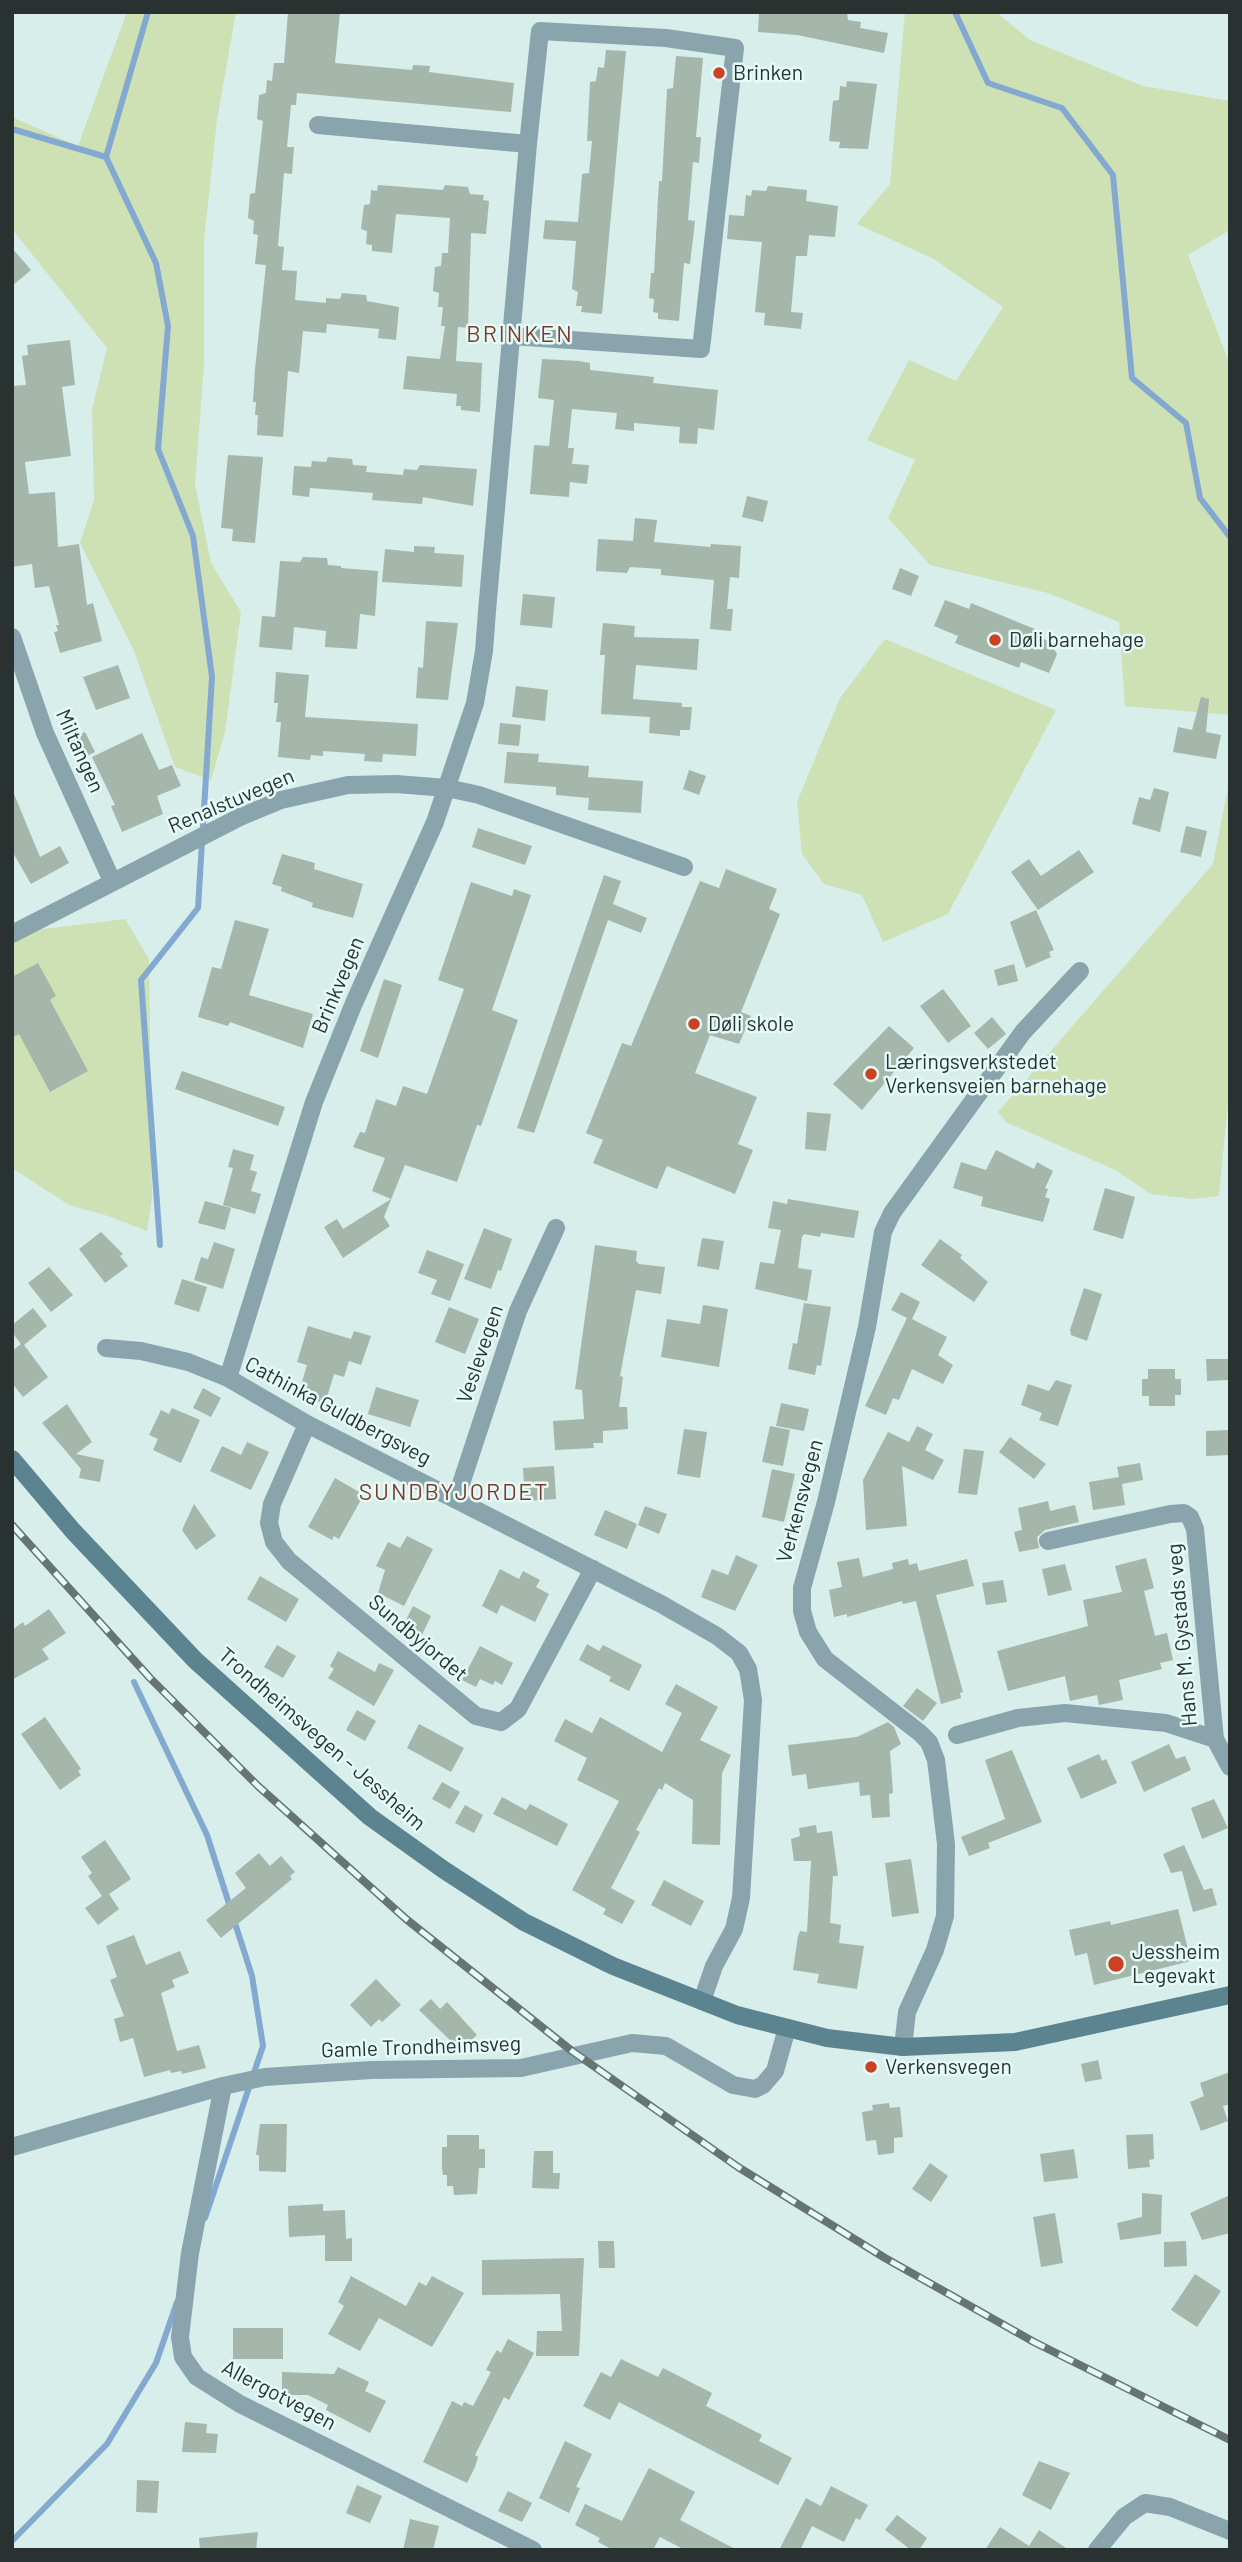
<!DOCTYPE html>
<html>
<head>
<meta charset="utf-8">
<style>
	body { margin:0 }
	#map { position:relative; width:1242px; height:2562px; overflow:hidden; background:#d7eeeb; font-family:Barlow,sans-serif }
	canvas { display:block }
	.frame { position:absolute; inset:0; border:14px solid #293231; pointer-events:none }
</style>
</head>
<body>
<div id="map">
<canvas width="1242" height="2562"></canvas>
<div class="frame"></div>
</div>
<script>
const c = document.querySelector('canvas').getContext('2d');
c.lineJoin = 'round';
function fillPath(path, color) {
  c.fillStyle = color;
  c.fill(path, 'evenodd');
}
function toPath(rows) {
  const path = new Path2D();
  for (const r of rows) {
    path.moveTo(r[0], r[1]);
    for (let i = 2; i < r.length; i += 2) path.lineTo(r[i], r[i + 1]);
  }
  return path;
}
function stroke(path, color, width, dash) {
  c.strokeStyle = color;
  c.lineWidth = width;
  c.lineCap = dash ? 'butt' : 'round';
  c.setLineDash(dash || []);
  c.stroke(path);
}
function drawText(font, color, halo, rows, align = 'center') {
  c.font = font + ' Barlow,sans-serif';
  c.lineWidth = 5;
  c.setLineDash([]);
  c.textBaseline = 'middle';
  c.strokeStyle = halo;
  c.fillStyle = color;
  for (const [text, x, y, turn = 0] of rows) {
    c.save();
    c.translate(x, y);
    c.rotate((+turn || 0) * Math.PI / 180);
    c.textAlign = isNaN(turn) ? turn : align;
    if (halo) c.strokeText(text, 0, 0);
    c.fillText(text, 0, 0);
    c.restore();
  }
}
fillPath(toPath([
	[127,12,236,12,217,120,204,240,204,364,195,484,211,563,241,612,225,732,211,780,175,767,134,651,80,543,94,500,92,409,107,348,12,229,12,117,78,146],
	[905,12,996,12,1030,40,1143,86,1230,101,1230,230,1188,255,1230,365,1230,715,1125,706,1119,622,1048,593,930,565,888,518,915,460,867,440,909,360,956,381,1003,307,934,259,857,224,890,184],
	[885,639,1056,710,948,914,883,942,862,895,824,884,802,854,797,802,840,698],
	[1230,777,1230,1082,1219,1196,1192,1199,1151,1194,1115,1170,1006,1122,998,1112,1213,864],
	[125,919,149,959,152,1198,147,1231,108,1216,69,1205,12,1168,12,938,28,931]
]), '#cde1b4');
stroke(toPath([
	[955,12,988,83,1062,108,1113,175,1132,378,1186,423,1200,498,1230,537],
	[12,129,106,157,156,263,168,326,158,449,193,536,212,677,198,908,141,980,160,1245],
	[106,157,148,12],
	[134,1682,207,1835,231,1910],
	[205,2218,263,2046,252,1976,234,1920],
	[12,2541,107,2444,156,2363,177,2302]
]), '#84a9d1', 6);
fillPath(toPath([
	[288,12,340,12,335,63,412,70,413,65,430,66,429,72,514,83,511,112,297,93,296,105,291,105,287,147,294,147,292,174,284,173,278,246,284,247,282,270,297,271,295,300,326,303,326,298,340,299,342,293,366,295,367,301,399,307,396,340,378,338,379,329,327,324,326,333,303,331,299,373,288,371,283,437,257,435,258,415,255,415,256,402,253,402,255,369,266,265,255,264,258,235,253,234,254,221,248,218,250,194,255,193,263,121,257,119,259,95,266,93,267,80,272,81,274,63,284,63],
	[759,12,847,12,848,20,861,22,860,28,888,33,884,53,797,35,758,32],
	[606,50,626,51,602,314,581,312,582,306,576,306,578,292,572,289,576,241,543,239,545,220,578,222,582,174,589,173,592,141,587,141,590,82,596,81,598,67,604,68],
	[676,56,703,58,696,137,701,137,699,163,693,162,688,220,695,221,690,264,684,263,679,321,658,319,658,313,653,312,654,299,649,298,651,273,654,273,659,181,662,181,667,89,673,88],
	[847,81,877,84,868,149,839,148,840,142,829,141,833,101,839,100,840,86,846,87],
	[378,185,443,190,445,185,468,187,470,194,484,195,483,200,489,201,486,234,471,233,468,328,458,327,456,361,482,363,480,412,461,410,461,406,456,406,457,394,403,389,407,356,440,359,445,326,441,326,443,307,438,307,439,293,433,291,435,267,441,266,442,253,448,253,450,218,396,214,392,253,372,251,372,245,366,244,367,231,361,229,364,205,370,204,371,190,377,191],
	[768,186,807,190,806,201,838,206,835,237,809,235,807,256,796,256,791,312,803,313,801,329,764,325,765,313,755,312,762,242,727,239,729,215,744,216,746,195,751,196,752,190,766,191],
	[12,248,31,270,12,286],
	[70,340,75,385,62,387,71,456,25,462,29,494,55,492,58,547,79,544,87,605,93,603,102,641,60,653,54,632,58,631,56,625,59,625,49,586,35,588,32,564,12,567,12,386,26,385,22,356,28,355,27,345],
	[542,359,579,361,590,363,590,370,654,377,653,383,718,390,714,430,698,428,697,444,679,443,680,427,634,423,634,431,615,429,617,413,572,409,568,448,574,448,572,464,589,465,587,484,570,482,569,497,530,494,534,445,549,446,554,400,538,398],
	[228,455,263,457,255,543,232,541,233,529,221,528],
	[328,457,352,459,353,465,367,466,366,472,403,475,404,469,417,470,420,465,477,469,473,506,423,497,422,504,372,500,373,493,310,488,309,497,292,495,294,466,311,467,312,461,326,462],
	[747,496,768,501,763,522,742,517],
	[635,518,657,520,654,542,710,547,711,544,741,546,739,578,730,577,727,609,733,609,731,631,710,629,714,580,661,575,661,569,630,567,627,573,596,571,598,539,633,541],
	[414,546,435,547,434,553,464,555,462,587,382,582,385,549,414,552],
	[303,557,327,558,328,565,341,566,341,568,378,571,375,616,360,614,357,649,325,647,326,631,294,627,292,650,259,647,262,616,275,617,280,561,300,562],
	[900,568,919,576,911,596,892,589],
	[523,594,555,597,552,628,520,625],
	[945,600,969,609,971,603,1035,629,1033,635,1049,641,1057,654,1049,673,1021,662,1019,668,955,643,958,636,934,626],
	[426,621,458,623,448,700,416,698,418,667,423,668],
	[603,623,635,626,634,637,699,639,697,670,636,665,633,699,682,703,682,707,692,707,690,730,680,730,680,736,649,733,650,717,601,714,605,655,600,655],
	[118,665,130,698,96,710,83,677],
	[276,672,309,675,305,717,418,724,416,756,383,754,382,762,364,761,365,754,323,751,323,756,311,755,310,760,278,757,281,722,276,722,278,703,274,703],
	[516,686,548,690,545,721,512,717],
	[1201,697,1209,699,1206,732,1221,735,1216,759,1173,752,1178,727,1192,730],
	[500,723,521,725,519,746,498,744],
	[85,732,95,752,80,759,70,739],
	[142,733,159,770,172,765,181,786,157,796,163,814,122,832,111,806,115,805,92,757],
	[507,752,539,754,538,762,589,766,588,777,643,781,641,813,588,810,589,798,556,795,556,787,504,783],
	[689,770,706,776,699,795,683,789],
	[1154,788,1169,792,1160,832,1132,824,1139,797,1150,800],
	[12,789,40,857,60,846,69,863,31,884,12,851],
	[1186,826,1207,831,1201,857,1180,852],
	[478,828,532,846,525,865,472,847],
	[1079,850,1094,872,1038,910,1011,872,1029,859,1041,876],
	[282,854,315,863,314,869,363,884,353,918,312,907,313,903,281,891,282,887,272,884],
	[726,869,777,889,769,909,780,914,741,1012,751,1016,739,1044,710,1035,695,1073,757,1097,738,1144,753,1150,735,1194,667,1166,657,1189,593,1163,603,1140,586,1133,622,1043,631,1046,700,881,719,888],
	[604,875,621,881,613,904,647,918,641,933,608,920,534,1133,517,1128],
	[471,882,512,896,514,889,531,895,492,1010,518,1020,481,1126,477,1125,457,1182,405,1165,384,1217,390,1226,343,1258,324,1227,337,1219,343,1229,391,1199,372,1191,385,1158,353,1147,360,1132,365,1133,376,1099,396,1106,403,1086,427,1094,464,989,438,980],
	[1036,910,1054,950,1049,952,1051,957,1026,968,1010,922],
	[235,920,269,929,249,995,313,1014,303,1048,230,1022,228,1026,198,1017,212,967,221,969],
	[38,963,56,996,50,1000,88,1071,50,1092,19,1034,12,1038,12,977],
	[1014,964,1018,981,998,986,994,970],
	[384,979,402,985,378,1058,360,1051],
	[943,989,971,1026,948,1043,920,1006],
	[992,1017,1006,1034,988,1049,974,1033],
	[889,1026,914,1048,862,1110,833,1084],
	[182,1071,285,1107,278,1126,175,1089],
	[807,1112,831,1114,826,1151,805,1149],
	[233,1149,254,1155,250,1170,257,1172,251,1191,261,1194,255,1214,223,1205,233,1168,228,1167],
	[996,1150,1034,1169,1037,1162,1053,1171,1045,1188,1048,1189,1045,1197,1050,1199,1043,1222,981,1206,983,1197,953,1188,961,1162,986,1170],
	[1105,1188,1135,1197,1123,1239,1093,1230],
	[788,1199,859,1211,854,1238,821,1233,820,1237,804,1234,802,1237,798,1268,812,1270,807,1301,755,1289,760,1262,774,1264,781,1230,768,1228,773,1201,787,1204],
	[205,1201,231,1208,225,1230,198,1223],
	[484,1228,512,1239,501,1271,498,1270,491,1289,464,1279],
	[101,1232,123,1254,120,1256,128,1266,105,1283,79,1249],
	[702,1238,724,1241,719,1270,697,1266],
	[940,1239,962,1255,960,1258,988,1282,974,1302,921,1265],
	[214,1242,235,1249,223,1289,194,1280,201,1257,208,1259],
	[595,1245,637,1251,636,1261,639,1264,665,1267,661,1294,636,1290,620,1376,623,1377,619,1407,627,1407,628,1429,603,1431,603,1443,593,1443,594,1448,555,1450,553,1421,584,1419,582,1390,575,1389],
	[427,1250,464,1264,450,1301,431,1294,437,1280,418,1273],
	[49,1267,73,1295,51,1312,28,1283],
	[182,1279,207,1287,199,1312,174,1304],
	[1084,1288,1102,1294,1087,1341,1071,1335,1070,1330],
	[901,1292,920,1302,912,1319,947,1337,938,1355,953,1365,943,1384,912,1369,899,1400,893,1398,886,1415,865,1406,907,1318,891,1310],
	[804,1303,831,1307,821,1366,817,1365,815,1375,788,1369,793,1343,797,1344],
	[703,1305,728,1309,719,1367,661,1357,667,1319,700,1324],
	[449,1307,479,1319,465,1354,435,1342],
	[33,1308,47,1326,24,1345,48,1377,23,1397,12,1383,12,1351,21,1344,12,1332,12,1325],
	[308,1326,351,1339,354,1331,371,1336,361,1365,349,1361,344,1377,334,1374,325,1404,298,1395,307,1365,297,1362],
	[1206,1359,1230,1359,1230,1380,1207,1381],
	[1148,1369,1175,1369,1175,1379,1181,1379,1181,1395,1175,1395,1175,1406,1149,1406,1149,1396,1142,1396,1142,1379,1148,1379],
	[1056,1380,1072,1385,1058,1426,1039,1420,1042,1413,1021,1405,1028,1384,1049,1391],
	[376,1387,419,1400,410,1427,368,1414],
	[203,1388,221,1398,211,1417,193,1408],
	[781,1403,809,1409,804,1431,776,1426],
	[67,1404,92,1442,76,1454,104,1460,100,1482,79,1478,81,1469,42,1423],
	[172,1408,200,1420,181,1463,153,1450,158,1439,149,1435,161,1410,169,1414],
	[770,1426,790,1430,783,1466,762,1462],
	[917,1426,933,1434,925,1450,944,1460,933,1480,902,1466,907,1526,866,1530,863,1480,888,1432,909,1442],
	[684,1429,707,1432,700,1478,677,1474],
	[1230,1430,1230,1455,1206,1456,1206,1431],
	[1010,1437,1046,1464,1034,1479,999,1452],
	[247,1442,269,1452,251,1490,210,1471,222,1446,241,1455],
	[964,1449,984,1451,977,1495,958,1493],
	[1140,1463,1143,1480,1122,1484,1125,1505,1093,1510,1089,1482,1119,1477,1117,1467],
	[554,1466,556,1499,525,1501,523,1468],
	[772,1469,795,1474,784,1522,762,1517],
	[335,1478,359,1492,357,1496,362,1498,339,1539,334,1536,332,1540,308,1527],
	[1048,1501,1050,1511,1075,1505,1079,1522,1045,1530,1037,1537,1039,1548,1019,1552,1014,1532,1022,1530,1018,1508],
	[194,1504,216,1536,196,1550,182,1530],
	[645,1506,667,1514,659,1534,638,1525],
	[605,1510,637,1524,627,1549,594,1535],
	[407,1536,433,1549,404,1606,378,1593,385,1570,376,1566,388,1542,400,1548],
	[736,1555,758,1565,735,1611,701,1597,712,1569,728,1575],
	[859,1558,863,1577,893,1569,892,1563,908,1559,909,1565,917,1563,919,1571,967,1559,974,1586,936,1595,963,1692,960,1693,961,1698,941,1704,916,1601,903,1604,902,1601,847,1617,847,1614,834,1617,829,1590,842,1587,837,1562],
	[1146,1558,1154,1588,1144,1591,1155,1636,1167,1633,1173,1660,1160,1663,1162,1669,1119,1680,1123,1700,1099,1705,1097,1695,1070,1701,1065,1676,1008,1691,997,1651,1088,1626,1083,1600,1122,1592,1115,1566],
	[1065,1564,1072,1590,1048,1596,1042,1569],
	[500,1569,519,1579,523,1571,540,1580,536,1587,549,1594,535,1622,501,1605,497,1614,482,1606],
	[260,1576,299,1599,286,1622,247,1599],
	[1003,1580,1007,1602,986,1605,982,1583],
	[413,1606,431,1616,419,1641,400,1632],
	[49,1609,66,1633,42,1649,49,1659,12,1680,12,1630,23,1622,25,1626],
	[587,1644,599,1651,603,1645,642,1665,629,1691,609,1681,611,1677,579,1660],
	[277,1645,296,1656,283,1678,264,1667],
	[480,1646,513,1663,502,1685,495,1681,493,1685,480,1679,476,1687,462,1680],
	[338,1651,375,1672,379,1663,394,1670,374,1706,328,1678,334,1669,330,1666],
	[676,1684,718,1707,700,1740,731,1755,722,1773,720,1845,692,1844,693,1800,665,1783,662,1790,659,1788,636,1830,640,1832,611,1888,635,1901,622,1924,603,1914,606,1909,572,1890,619,1801,577,1780,587,1758,554,1741,565,1719,592,1733,600,1717,662,1752,682,1713,665,1704],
	[917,1688,937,1703,923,1721,903,1706],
	[357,1710,376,1721,365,1741,346,1730],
	[45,1717,81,1769,78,1771,81,1775,60,1790,21,1734],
	[888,1722,894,1727,901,1744,890,1751,893,1793,889,1794,890,1817,872,1818,870,1795,860,1796,859,1782,808,1789,806,1774,792,1776,788,1745,857,1737],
	[419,1724,464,1748,451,1772,407,1748],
	[1169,1744,1176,1759,1185,1756,1191,1770,1144,1792,1131,1762],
	[1012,1750,1042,1822,988,1843,990,1848,969,1856,961,1837,1005,1819,985,1760],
	[1099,1754,1102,1761,1106,1759,1117,1783,1081,1799,1067,1768],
	[442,1782,460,1792,450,1809,432,1799],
	[502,1797,526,1810,530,1804,568,1824,557,1846,493,1814],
	[1214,1799,1228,1828,1202,1839,1191,1808],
	[465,1805,483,1815,474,1833,455,1823],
	[816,1825,817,1833,832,1831,838,1876,833,1876,830,1923,841,1925,839,1943,864,1946,857,1989,817,1983,819,1974,793,1970,798,1936,800,1931,807,1932,811,1861,794,1861,791,1839,800,1836,799,1828],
	[105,1840,131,1879,109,1894,119,1909,98,1925,85,1908,102,1896,88,1876,92,1873,81,1857],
	[1184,1845,1204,1890,1212,1888,1217,1905,1193,1912,1182,1871,1171,1873,1163,1854],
	[259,1853,270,1866,281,1856,295,1872,290,1876,292,1879,221,1938,206,1920,246,1888,235,1873],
	[911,1859,919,1913,892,1917,885,1863],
	[664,1880,704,1901,691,1926,651,1905],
	[1178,1909,1191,1961,1094,1985,1087,1953,1075,1956,1069,1930,1110,1921,1111,1925],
	[134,1935,146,1965,180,1951,189,1973,172,1980,175,1987,161,1993,177,2051,199,2045,206,2068,182,2074,181,2071,171,2073,170,2070,144,2077,133,2038,120,2042,114,2019,124,2016,110,1980,117,1977,106,1946],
	[376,1979,401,2005,382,2022,379,2019,371,2027,350,2005],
	[431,1999,440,2009,447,2002,477,2035,460,2050,419,2010],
	[1098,2060,1102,2079,1085,2082,1081,2064],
	[1230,2072,1230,2104,1223,2106,1228,2121,1201,2131,1190,2102,1204,2096,1200,2083],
	[889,2103,890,2108,900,2107,903,2137,894,2138,894,2153,878,2155,876,2140,866,2141,862,2112,873,2110,872,2105],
	[260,2124,287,2124,286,2172,259,2171,259,2155,256,2155],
	[1153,2134,1154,2159,1149,2160,1150,2167,1128,2169,1126,2135],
	[447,2135,479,2135,479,2149,485,2149,485,2168,479,2168,477,2194,454,2195,453,2186,447,2186,447,2175,443,2175,442,2168,442,2147,447,2147],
	[1074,2149,1078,2178,1044,2182,1040,2154],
	[534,2151,553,2151,553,2173,560,2173,559,2189,532,2188],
	[930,2163,948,2176,931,2202,912,2189],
	[1142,2193,1162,2195,1161,2234,1120,2240,1117,2223,1142,2217],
	[1230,2195,1230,2233,1202,2240,1190,2213],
	[323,2204,323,2211,345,2210,346,2239,352,2238,352,2261,325,2261,325,2235,289,2237,288,2206],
	[1055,2213,1063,2263,1041,2267,1033,2217],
	[598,2241,614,2241,615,2268,599,2268],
	[1186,2241,1187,2266,1164,2267,1164,2242],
	[584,2258,579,2356,536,2356,537,2331,562,2331,560,2294,482,2295,482,2260],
	[1195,2274,1221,2291,1197,2327,1171,2310],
	[351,2276,406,2306,419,2282,426,2286,432,2276,464,2293,432,2347,379,2318,360,2351,328,2334,344,2306,338,2302],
	[233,2328,283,2328,283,2359,233,2359],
	[508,2339,534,2353,509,2400,504,2397,475,2455,478,2457,475,2467,467,2483,423,2462,452,2401,462,2406,464,2402,473,2406,491,2372,486,2370,491,2360,497,2350,501,2353],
	[621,2359,658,2377,663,2368,712,2393,706,2406,762,2435,759,2441,792,2458,778,2485,619,2402,610,2420,583,2406,601,2372,611,2377],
	[338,2367,369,2382,365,2391,386,2401,370,2433,326,2410,328,2405,308,2395,282,2395,282,2372,334,2374],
	[185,2422,207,2424,206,2433,218,2434,216,2453,182,2452],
	[565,2441,592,2454,576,2487,580,2488,569,2513,539,2498],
	[1039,2461,1070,2473,1051,2510,1022,2495],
	[649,2468,695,2492,680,2520,737,2550,685,2550,660,2537,653,2550,613,2550,598,2542,600,2538,575,2525,585,2504,622,2521],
	[137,2480,159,2481,157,2513,136,2512],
	[357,2485,382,2496,370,2523,346,2513],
	[831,2486,868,2505,860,2520,856,2518,844,2542,812,2526,800,2550,779,2550,806,2498,821,2506],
	[508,2491,532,2503,522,2522,498,2511],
	[897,2515,927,2538,919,2550,911,2550,885,2530],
	[410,2519,439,2526,433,2550,403,2550],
	[1000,2527,1029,2546,1039,2530,1069,2550,985,2550],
	[258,2532,256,2550,200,2550,199,2538]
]), '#a5b6ab');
stroke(toPath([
	[318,125,528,144],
	[12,637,45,733,112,881],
	[12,934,240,817,281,800,348,785,396,784,447,788,479,795,684,867],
	[106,1348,141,1351,188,1362,228,1378,307,1424,661,1604,717,1636,739,1653,748,1669,753,1700,741,1898,734,1929,714,1966,702,2001],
	[228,1378,314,1102,354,1003,435,822,475,703,484,651,487,611,528,144,540,31,666,38,735,48,701,349,512,336],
	[307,1424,272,1504,269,1523,274,1542,289,1561,476,1716,501,1722,518,1709,593,1569],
	[456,1499,518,1311,556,1228],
	[1048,1541,1170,1514,1184,1513,1190,1517,1195,1529,1215,1739,1230,1767],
	[957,1735,1018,1718,1065,1713,1166,1723,1215,1739],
	[903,2047,907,2012,935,1950,945,1916,946,1844,936,1760,929,1742,920,1733,825,1659,808,1632,802,1611,802,1588,826,1502,867,1327,883,1232,892,1213,1023,1032,1080,971],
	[223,2086,190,2253,180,2337,183,2357,197,2377,240,2404,533,2550],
	[12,2147,223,2086,265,2077,371,2070,521,2068,632,2043,666,2046,733,2085,755,2089,763,2085,775,2071,787,2028],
	[1097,2550,1124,2517,1145,2503,1170,2507,1230,2531]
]), '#8aa4ad', 18);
stroke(toPath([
	[12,1459,73,1531,195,1660,370,1817,444,1870,524,1922,613,1966,737,2015,827,2038,903,2047,1015,2042,1230,1995]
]), '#5b8390', 18);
const rail = toPath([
	[12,1525,150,1678,258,1786,406,1919,572,2051,738,2167,885,2258,1034,2342,1230,2440]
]);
stroke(rail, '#667473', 8);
stroke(rail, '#e4fbf8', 5, [16]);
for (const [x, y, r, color] of [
	[719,73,7,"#cb4123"],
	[995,640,7,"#cb4123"],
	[694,1024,7,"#cb4123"],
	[871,1074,7,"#cb4123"],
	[1116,1964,9,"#cb4123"],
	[871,2067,7,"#cb4123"]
]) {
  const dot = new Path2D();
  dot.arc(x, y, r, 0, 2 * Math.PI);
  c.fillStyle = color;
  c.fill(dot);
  stroke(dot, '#e4fbf8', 2.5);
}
drawText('21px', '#293231', '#e4fbf8', [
	["Brinken",733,73],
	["Døli barnehage",1009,640],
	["Døli skole",708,1024],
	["Læringsverkstedet",885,1062],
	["Verkensveien barnehage",885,1086],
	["Jessheim",1132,1952],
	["Legevakt",1132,1976],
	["Verkensvegen",885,2067]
], 'left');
drawText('21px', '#293231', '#e4fbf8', [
	["Miltangen",80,751,66],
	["Renalstuvegen",231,801,-23],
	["Brinkvegen",338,985,-67],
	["Veslevegen",480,1354,-71],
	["Cathinka Guldbergsveg",338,1411,28],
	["Verkensvegen",800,1501,-75],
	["Hans M. Gystads veg",1182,1635,-95],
	["Sundbyjordet",418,1638,40],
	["Trondheimsvegen - Jessheim",322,1739,41],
	["Gamle Trondheimsveg",421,2047,-2],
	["Allergotvegen",279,2395,28]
]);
c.letterSpacing = '2px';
drawText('23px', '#7f392a', '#e4fbf8', [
	["BRINKEN",520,334],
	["SUNDBYJORDET",454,1492]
]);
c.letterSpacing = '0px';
</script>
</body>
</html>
